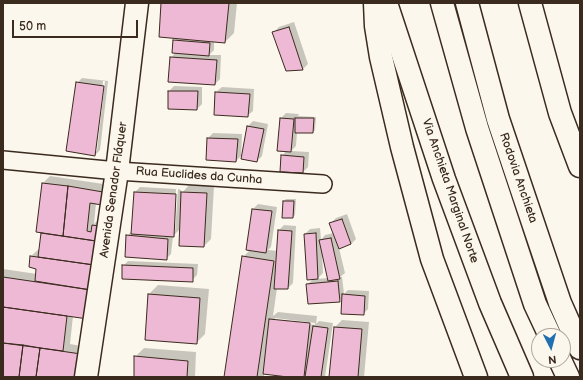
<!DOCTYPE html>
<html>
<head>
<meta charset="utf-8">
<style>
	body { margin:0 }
	#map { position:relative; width:583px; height:380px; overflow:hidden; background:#fbf7ec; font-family:"Balsamiq Sans",sans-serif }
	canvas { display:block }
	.frame { position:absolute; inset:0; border:4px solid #3b2a1e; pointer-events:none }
	.north { position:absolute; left:531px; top:328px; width:40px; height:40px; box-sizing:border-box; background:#fbf7ec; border:1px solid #aea59a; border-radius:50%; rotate:174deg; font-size:11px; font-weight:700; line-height:16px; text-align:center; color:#3b2a1e }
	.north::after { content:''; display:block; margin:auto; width:14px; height:18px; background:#1f6fb2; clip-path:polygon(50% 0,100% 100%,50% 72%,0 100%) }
	.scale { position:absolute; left:12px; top:20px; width:126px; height:18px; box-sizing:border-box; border:2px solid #3b2a1e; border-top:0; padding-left:5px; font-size:12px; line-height:14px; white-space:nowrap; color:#3b2a1e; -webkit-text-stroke:3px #fbf7ec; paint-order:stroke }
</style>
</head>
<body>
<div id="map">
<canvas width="583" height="380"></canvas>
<div class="frame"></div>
<div class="north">N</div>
<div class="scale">50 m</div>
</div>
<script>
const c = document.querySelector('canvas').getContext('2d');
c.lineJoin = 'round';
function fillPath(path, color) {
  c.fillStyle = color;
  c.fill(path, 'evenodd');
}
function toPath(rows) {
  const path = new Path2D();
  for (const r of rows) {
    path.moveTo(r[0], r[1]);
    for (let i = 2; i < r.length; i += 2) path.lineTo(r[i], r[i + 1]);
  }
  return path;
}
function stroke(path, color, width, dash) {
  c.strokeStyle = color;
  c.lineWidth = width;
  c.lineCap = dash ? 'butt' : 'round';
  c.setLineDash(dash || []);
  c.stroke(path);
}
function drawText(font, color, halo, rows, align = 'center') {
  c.font = font + ' "Balsamiq Sans",sans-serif';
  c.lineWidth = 3;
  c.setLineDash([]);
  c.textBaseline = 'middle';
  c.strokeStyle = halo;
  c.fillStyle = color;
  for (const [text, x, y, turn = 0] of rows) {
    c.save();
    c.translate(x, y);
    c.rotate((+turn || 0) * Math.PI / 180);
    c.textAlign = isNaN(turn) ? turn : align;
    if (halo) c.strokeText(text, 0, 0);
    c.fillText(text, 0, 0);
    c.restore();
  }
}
fillPath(toPath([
	[162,3,237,3,234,33,225,42,214,41,214,50,209,55,221,55,220,79,215,84,171,58,176,52,174,41,177,38],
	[294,22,308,64,303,69,274,32,279,27],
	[82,78,108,81,100,150,95,155,77,83],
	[103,81,105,81,97,151,95,151],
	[174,86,202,87,202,104,197,109,169,91],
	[222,87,254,89,253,111,247,116,216,92],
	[286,113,299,114,298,116,316,117,315,130,313,132,297,132,296,146,291,151,309,152,308,167,303,172,282,156,287,150,281,118],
	[253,121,268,124,262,156,257,161,248,126],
	[213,133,242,134,241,156,236,161,207,159,208,138],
	[50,176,110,185,96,203,94,224,100,218,87,318,73,316,70,344,87,347,84,377,3,377,3,269,37,274,37,268,30,267,31,256,39,249,40,249,42,232,43,183],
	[189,185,214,186,211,239,204,246,180,245,180,229,173,236,171,254,166,259,127,236,132,231,135,192,140,187,176,189,173,232,175,232,178,189,181,190,181,194],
	[286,199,296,199,295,215,293,217,283,217,284,201],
	[258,204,277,207,271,247,268,250,278,251,279,230,284,225,296,226,293,283,288,288,277,288,273,316,278,312,317,316,316,324,319,321,333,323,325,377,306,377,307,374,304,377,298,377,264,373,264,377,225,377,243,257,250,250,247,249,253,209],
	[275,318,315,323,315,325,275,320],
	[347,214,356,239,351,244,339,248,345,273,340,277,342,277,344,294,348,290,369,291,368,309,363,314,343,297,339,301,307,285,313,279,305,234,310,229,320,228,321,240,325,235,334,233,331,223,336,218],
	[322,253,323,253,328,278,317,279,323,273],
	[128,261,198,264,197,275,192,280,123,266],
	[158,285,209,289,205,334,196,343,149,294],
	[342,320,369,322,364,377,330,377,335,327],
	[144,348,196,352,195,377,135,377,135,357]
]), '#0003');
const building = toPath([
	[161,3,229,3,225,43,159,37,161,3],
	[289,27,303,70,286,71,272,32,289,27],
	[173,40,210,43,209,56,172,53,173,40],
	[170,57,217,60,215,85,168,82,170,57],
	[76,82,104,86,95,156,66,151,76,82],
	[168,91,198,91,197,110,168,109,168,91],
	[215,92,250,94,248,117,214,115,215,92],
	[280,118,294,119,291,152,277,151,280,118],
	[295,118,314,118,313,133,295,133,295,118],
	[247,126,264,129,257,162,241,159,247,126],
	[207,138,238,139,236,162,206,160,207,138],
	[281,155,304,157,303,173,280,172,281,155],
	[42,183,68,186,63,236,36,232,42,183],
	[68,186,103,192,102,205,90,203,87,231,91,232,92,225,98,226,96,241,63,236,68,186],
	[134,192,176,194,174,237,131,234,134,192],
	[181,192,207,193,204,247,179,246,181,192],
	[283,201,294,201,293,218,282,218,283,201],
	[252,209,272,211,266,253,246,250,252,209],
	[342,219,351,244,339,249,329,223,342,219],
	[278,230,292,231,288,289,274,289,278,230],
	[41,233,96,241,94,265,38,257,41,233],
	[316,233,318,279,307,280,304,234,316,233],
	[126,235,168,239,167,260,125,257,126,235],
	[331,238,340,279,328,281,319,240,331,238],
	[30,256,94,265,91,290,35,281,36,269,29,267,30,256],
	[242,256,274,261,257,377,224,377,242,256],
	[122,265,193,268,193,282,122,279,122,265],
	[3,277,91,290,88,319,3,307,3,277],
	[338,281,340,302,308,304,306,284,338,281],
	[148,294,200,298,197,344,145,340,148,294],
	[342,294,365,296,364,315,341,314,342,294],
	[3,307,67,316,63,351,3,343,3,307],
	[269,319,310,323,304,377,288,377,263,374,269,319],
	[313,326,328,328,321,377,305,377,313,326],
	[334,327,362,329,358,377,329,377,334,327],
	[3,343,23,345,19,377,3,377,3,343],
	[23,345,40,348,36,377,19,377,23,345],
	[40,348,81,354,78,377,36,377,40,348],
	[134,356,188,361,187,377,134,377,134,356]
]);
fillPath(building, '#eeb9d4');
stroke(building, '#3b2a1e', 1);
const street = toPath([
	[3,160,117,171,323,184]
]);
const secondary = toPath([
	[375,3,376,26,381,57,402,147,432,259,476,377],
	[86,377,117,171,137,3]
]);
const highway = toPath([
	[386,3,444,179,490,303,522,377],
	[442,3,477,128,535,304,550,336],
	[467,3,498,119,560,303,580,348],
	[530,3,560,113,580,166],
	[560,360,568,377]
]);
stroke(street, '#3b2a1e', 20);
stroke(secondary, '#3b2a1e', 25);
stroke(highway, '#3b2a1e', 25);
stroke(street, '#fbf7ec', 17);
stroke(secondary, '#fbf7ec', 22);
stroke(highway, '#fbf7ec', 22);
drawText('12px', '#3b2a1e', '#fbf7ec', [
	["Rua Euclides da Cunha",199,176,4],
	["Rodovia Anchieta",518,178,71],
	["Avenida Senador Fláquer",114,190,-82],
	["Via Anchieta Marginal Norte",450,191,71]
]);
</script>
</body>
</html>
